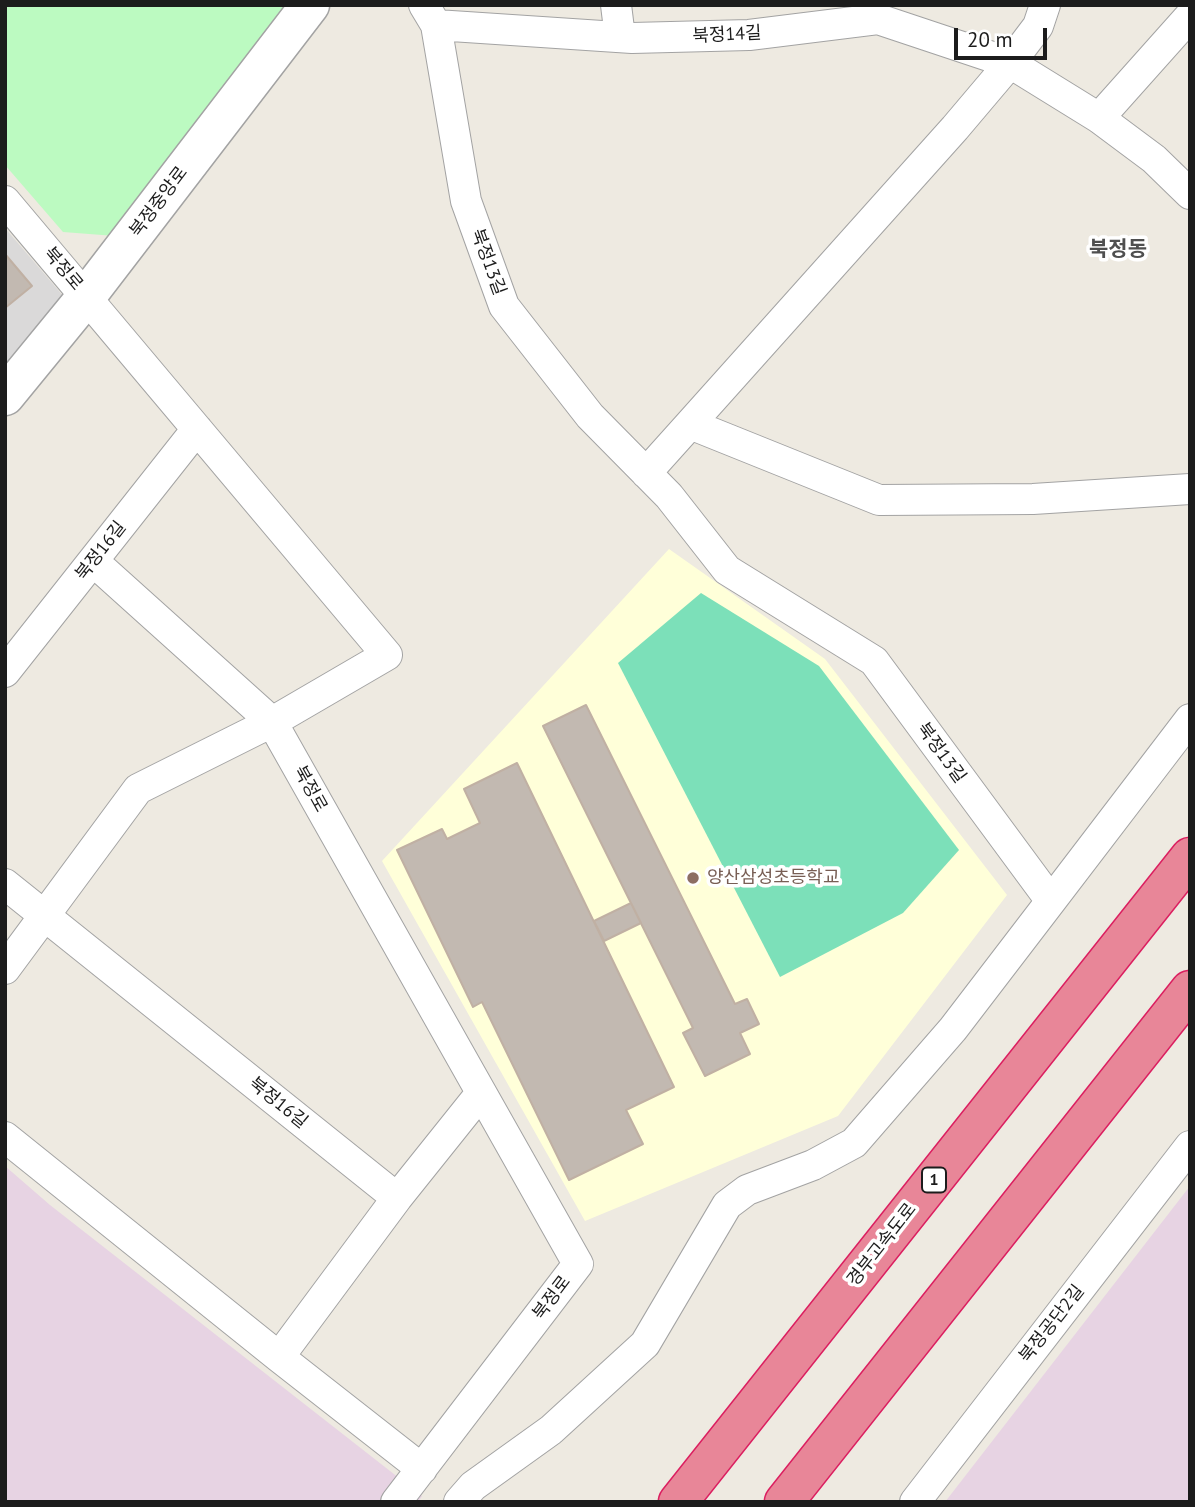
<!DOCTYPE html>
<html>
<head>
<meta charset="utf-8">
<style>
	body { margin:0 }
	#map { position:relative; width:1195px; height:1507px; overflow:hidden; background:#eeeae1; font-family:"PT Sans",sans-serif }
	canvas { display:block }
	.frame { position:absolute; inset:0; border:7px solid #1c1c1c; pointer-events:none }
	.scale { position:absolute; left:954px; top:28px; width:93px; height:32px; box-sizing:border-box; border:4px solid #1c1c1c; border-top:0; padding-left:9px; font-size:21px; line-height:24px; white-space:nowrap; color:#1c1c1c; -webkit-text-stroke:5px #fff; paint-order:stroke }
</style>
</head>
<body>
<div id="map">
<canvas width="1195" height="1507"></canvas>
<div class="frame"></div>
<div class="scale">20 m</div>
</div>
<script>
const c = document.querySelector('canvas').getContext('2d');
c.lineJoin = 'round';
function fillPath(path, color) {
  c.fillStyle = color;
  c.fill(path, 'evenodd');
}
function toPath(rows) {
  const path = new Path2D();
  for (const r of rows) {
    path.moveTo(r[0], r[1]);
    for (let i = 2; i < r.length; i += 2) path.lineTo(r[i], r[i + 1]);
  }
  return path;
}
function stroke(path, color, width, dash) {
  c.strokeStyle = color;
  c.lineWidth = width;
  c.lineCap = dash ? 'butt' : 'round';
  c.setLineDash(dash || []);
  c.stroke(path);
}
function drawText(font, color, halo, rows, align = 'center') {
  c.font = font + ' "PT Sans","Noto Sans KR",sans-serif';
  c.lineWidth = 7;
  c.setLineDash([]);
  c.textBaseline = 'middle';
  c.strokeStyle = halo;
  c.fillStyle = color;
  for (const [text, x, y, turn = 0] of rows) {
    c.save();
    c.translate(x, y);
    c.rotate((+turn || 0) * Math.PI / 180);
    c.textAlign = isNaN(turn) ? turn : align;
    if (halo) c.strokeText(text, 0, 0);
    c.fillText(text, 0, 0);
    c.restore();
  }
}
fillPath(toPath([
	[5,228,65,298,5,377]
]), '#dad9d9');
fillPath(toPath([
	[5,1166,50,1205,422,1496,418,1502,5,1502],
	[1190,1186,1190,1502,945,1502]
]), '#e7d3e3');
fillPath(toPath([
	[669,549,825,659,1007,895,838,1116,585,1221,382,861]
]), '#ffffd9');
fillPath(toPath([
	[5,5,288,5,115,236,63,232,5,165]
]), '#bcfac1');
fillPath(toPath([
	[701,593,819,666,959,850,903,913,780,977,618,663]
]), '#7ce0b9');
const building = toPath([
	[5,254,32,286,5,308,5,254],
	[586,705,735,1004,747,999,759,1024,740,1033,750,1054,705,1076,683,1033,693,1028,543,726,586,705],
	[517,763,674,1087,626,1110,643,1144,569,1180,482,1002,473,1007,397,850,442,829,447,839,480,823,464,789,517,763],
	[631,903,641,923,604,941,594,921,631,903]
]);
fillPath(building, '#c2b9b1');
stroke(building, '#c0b0a3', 2);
const minor = toPath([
	[424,5,436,25,466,201,504,306,590,416,669,496,727,570,874,661,1051,901,1190,719],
	[616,5,620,37],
	[436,25,632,38,749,35,878,19,1010,63,1099,118,1154,159,1190,194],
	[1099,118,1190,16],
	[5,201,387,655,272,722,578,1264,396,1502],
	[690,424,955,128,1010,63,1038,26,1045,5],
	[646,473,690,424,879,500,1033,499,1190,489],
	[5,672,197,429],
	[5,884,397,1198],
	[5,969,138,789,272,722,93,561],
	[5,1137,279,1357,422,1469],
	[279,1357,397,1198,481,1093],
	[459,1502,473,1486,551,1430,645,1344,727,1205,747,1190,813,1165,854,1143,953,1029,1051,901],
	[915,1502,1190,1146]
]);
const tertiary = toPath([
	[5,396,86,297,310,5]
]);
const motorway = toPath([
	[678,1502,1190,857],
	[784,1502,1190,990]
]);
stroke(minor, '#a3a3a3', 32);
stroke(tertiary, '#a3a3a3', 41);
stroke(motorway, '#db1f60', 41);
stroke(minor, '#fff', 30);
stroke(tertiary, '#fff', 38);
stroke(motorway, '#e88698', 38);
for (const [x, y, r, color] of [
	[693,878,7,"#8d6e63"]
]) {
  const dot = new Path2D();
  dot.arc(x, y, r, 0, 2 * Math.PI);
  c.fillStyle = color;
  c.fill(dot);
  stroke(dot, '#fff', 2.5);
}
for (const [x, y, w] of [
	[934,1180,24]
]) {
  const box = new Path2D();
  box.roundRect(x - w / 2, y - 12.5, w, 25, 5);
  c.fillStyle = '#fff';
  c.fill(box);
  stroke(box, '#1c1c1c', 2);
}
drawText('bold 16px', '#1c1c1c', null, [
	["1",934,1180]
]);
drawText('18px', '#1c1c1c', '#fff', [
	["북정14길",727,35,-3],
	["북정중앙로",159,202,-53],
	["북정13길",488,262,70],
	["북정로",63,269,50],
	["북정16길",101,551,-52],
	["북정13길",941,753,54],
	["북정로",310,789,61],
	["북정16길",278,1103,39],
	["경부고속도로",882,1245,-52],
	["북정로",552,1298,-53],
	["북정공단2길",1052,1324,-52]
]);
drawText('18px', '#785e54', '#fff', [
	["양산삼성초등학교",707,878]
], 'left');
drawText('bold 21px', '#4f4f4f', '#fff', [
	["북정동",1118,250]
]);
</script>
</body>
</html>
